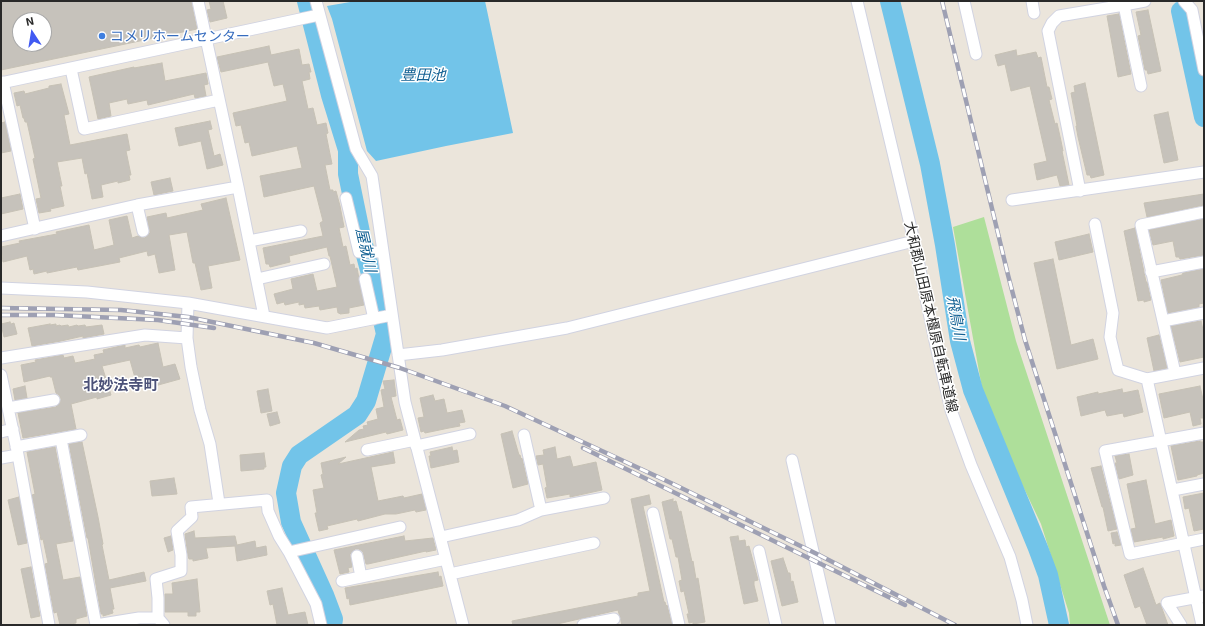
<!DOCTYPE html>
<html>
<head>
<meta charset="utf-8">
<style>
	body { margin:0 }
	#map { position:relative; width:1205px; height:626px; overflow:hidden; background:#ebe5db; font-family:"Exo 2",sans-serif }
	canvas { display:block }
	.frame { position:absolute; inset:0; border:2px solid #292929; pointer-events:none }
	.north { position:absolute; left:12px; top:12px; width:40px; height:40px; box-sizing:border-box; background:#fff; border:1px solid #a9a9a9; border-radius:50%; rotate:348deg; font-size:11px; font-weight:700; line-height:16px; text-align:center; color:#292929 }
	.north::after { content:''; display:block; margin:auto; width:14px; height:18px; background:#415af2; clip-path:polygon(50% 0,100% 100%,50% 72%,0 100%) }
</style>
</head>
<body>
<div id="map">
<canvas width="1205" height="626"></canvas>
<div class="frame"></div>
<div class="north">N</div>
</div>
<script>
const c = document.querySelector('canvas').getContext('2d');
c.lineJoin = 'round';
function fillPath(path, color) {
  c.fillStyle = color;
  c.fill(path, 'evenodd');
}
function toPath(rows) {
  const path = new Path2D();
  for (const r of rows) {
    path.moveTo(r[0], r[1]);
    for (let i = 2; i < r.length; i += 2) path.lineTo(r[i], r[i + 1]);
  }
  return path;
}
function stroke(path, color, width, dash) {
  c.strokeStyle = color;
  c.lineWidth = width;
  c.lineCap = dash ? 'butt' : 'round';
  c.setLineDash(dash || []);
  c.stroke(path);
}
function drawText(font, color, halo, rows, align = 'center') {
  c.font = font + ' "Exo 2","Noto Sans JP",sans-serif';
  c.lineWidth = 3;
  c.setLineDash([]);
  c.textBaseline = 'middle';
  c.strokeStyle = halo;
  c.fillStyle = color;
  for (const [text, x, y, turn = 0] of rows) {
    c.save();
    c.translate(x, y);
    c.rotate((+turn || 0) * Math.PI / 180);
    c.textAlign = isNaN(turn) ? turn : align;
    if (halo) c.strokeText(text, 0, 0);
    c.fillText(text, 0, 0);
    c.restore();
  }
}
fillPath(toPath([
	[984,217,1016,341,1110,625,1070,625,1069,613,1041,524,999,436,982,388,953,227]
]), '#aedf9a');
fillPath(toPath([
	[356,1,485,1,513,133,446,146,376,161,367,151,332,19,327,6]
]), '#72c4e9');
stroke(toPath([
	[307,1,331,95,348,150,348,174,361,237,380,307,386,334,366,401,357,415,299,455,292,466,286,493,291,522,324,595,333,619,332,625],
	[890,1,930,164,945,245,960,341,973,390,1038,548,1048,575,1059,625],
	[1181,11,1204,117]
]), '#72c4e9', 20);
const building = toPath([
	[1,1,191,1,197,29,1,70,1,1],
	[20,20,44,20,44,44,20,44,20,20],
	[209,1,223,1,227,18,210,22,207,10,211,9,209,1],
	[1148,10,1161,71,1148,74,1147,70,1145,70,1138,36,1141,35,1136,12,1148,10],
	[1119,14,1131,74,1118,77,1107,16,1119,14],
	[269,46,271,55,299,49,302,65,309,64,311,72,309,72,310,79,302,81,308,109,313,108,317,125,326,123,328,133,326,134,332,164,325,165,330,190,333,190,333,192,336,191,340,206,344,227,339,228,343,247,346,246,350,265,354,264,355,269,357,268,364,305,349,308,349,313,340,314,339,313,338,313,337,307,320,310,319,306,305,308,304,304,299,305,299,302,285,305,284,302,277,304,274,294,293,289,291,279,313,274,317,291,337,287,330,256,329,256,327,247,289,256,290,262,270,267,269,264,266,264,263,248,323,236,320,223,323,221,314,186,264,197,260,176,302,168,297,146,252,156,249,142,245,143,241,125,236,126,233,113,287,101,283,84,274,86,268,62,221,72,217,57,269,46],
	[1016,50,1017,56,1036,52,1038,58,1041,57,1047,87,1049,87,1052,99,1049,100,1055,124,1057,123,1061,141,1063,151,1062,151,1069,185,1060,186,1057,175,1037,180,1034,164,1047,161,1030,86,1011,91,1005,64,998,66,995,55,1016,50],
	[162,63,165,81,206,73,208,84,204,85,206,96,195,98,194,94,148,105,147,100,128,104,127,99,109,103,111,116,98,119,89,77,134,67,134,68,162,63],
	[1085,83,1104,175,1091,178,1090,175,1087,175,1078,137,1076,126,1077,126,1071,93,1075,92,1074,86,1085,83],
	[61,84,69,114,64,115,70,145,127,134,130,150,126,151,131,175,129,175,130,180,118,183,118,181,101,185,103,197,92,199,87,173,85,174,82,158,57,162,62,186,60,186,64,206,50,209,51,211,39,213,36,199,41,198,33,159,35,158,27,122,25,122,24,118,23,118,20,105,17,106,14,93,24,91,25,94,49,88,49,86,61,84],
	[1168,112,1178,160,1164,163,1154,115,1168,112],
	[210,121,212,129,208,130,214,156,220,154,223,165,207,169,201,141,179,146,175,128,210,121],
	[5,122,11,151,1,153,1,123,5,122],
	[170,178,173,191,154,195,151,182,170,178],
	[20,194,23,209,1,214,1,198,20,194],
	[1204,194,1204,205,1147,217,1144,203,1204,194],
	[226,198,240,260,208,266,212,288,201,290,195,263,193,263,187,232,169,235,175,270,159,273,155,254,148,256,147,251,119,258,120,262,78,270,77,267,47,273,47,271,34,274,33,269,30,270,27,256,3,262,1,247,20,243,19,241,57,234,56,232,89,225,94,250,114,245,109,220,127,216,132,238,138,236,145,238,150,233,147,217,166,213,167,218,203,210,201,204,226,198],
	[1204,219,1204,255,1180,259,1179,257,1176,257,1173,241,1153,245,1149,230,1204,219],
	[1135,228,1146,282,1147,282,1151,300,1144,302,1144,300,1138,301,1124,231,1135,228],
	[1089,234,1093,252,1059,260,1055,242,1089,234],
	[1053,259,1071,345,1093,339,1098,359,1057,369,1034,263,1053,259],
	[1204,269,1204,303,1199,304,1199,307,1168,313,1161,280,1182,275,1183,273,1204,269],
	[1201,321,1204,334,1204,357,1180,362,1171,326,1201,321],
	[10,322,11,324,14,323,17,334,4,337,1,324,10,322],
	[50,324,50,325,56,324,56,326,60,325,61,326,68,325,69,327,77,325,78,326,85,325,86,327,102,325,104,334,83,338,83,336,61,341,32,346,28,328,50,324],
	[1159,335,1167,368,1154,371,1147,338,1159,335],
	[158,343,163,367,175,364,180,379,151,387,150,381,137,385,130,360,102,366,111,395,97,399,97,397,71,404,76,429,23,438,18,413,56,407,60,403,61,399,59,395,56,393,52,377,50,377,50,376,24,382,21,365,36,362,35,360,63,355,64,358,73,356,75,363,95,359,94,355,104,353,103,350,125,345,125,348,139,345,140,347,158,343],
	[394,380,396,396,391,397,397,420,400,419,403,430,387,434,386,432,345,442,359,430,364,429,363,426,368,425,367,422,378,419,376,409,384,407,381,390,385,389,383,381,394,380],
	[25,386,27,398,15,400,13,389,25,386],
	[1200,386,1204,404,1204,418,1200,418,1201,424,1193,426,1190,412,1164,418,1159,394,1200,386],
	[268,389,272,411,261,413,257,391,268,389],
	[1122,389,1123,393,1138,390,1143,412,1124,417,1123,413,1107,416,1105,410,1081,416,1077,397,1098,392,1098,394,1122,389],
	[433,395,435,401,444,399,447,413,462,410,465,422,459,423,460,426,449,428,425,433,424,431,421,432,418,418,424,417,420,398,433,395],
	[277,412,280,423,270,426,267,414,277,412],
	[512,431,519,455,520,455,521,459,522,458,528,484,513,488,501,434,512,431],
	[1200,441,1200,442,1203,442,1204,446,1204,473,1197,475,1197,476,1178,480,1171,446,1200,441],
	[82,442,98,517,103,544,102,545,109,580,144,572,146,581,110,588,114,609,112,609,113,613,103,616,103,614,101,614,88,538,87,538,69,444,82,442],
	[55,447,73,541,56,544,59,559,63,580,80,577,87,616,76,619,76,623,66,625,60,625,57,612,54,613,45,564,48,563,43,539,41,540,32,495,35,494,27,452,55,447],
	[452,447,453,451,457,450,459,462,431,468,429,456,431,456,430,452,452,447],
	[555,447,557,459,570,456,573,467,596,462,602,490,570,497,570,494,547,498,545,488,547,487,543,464,538,465,536,456,544,455,543,450,555,447],
	[393,452,395,463,371,467,378,501,403,496,404,498,422,494,426,510,416,512,415,510,396,514,385,514,358,521,357,519,327,526,328,529,319,531,315,513,317,513,313,490,324,488,321,475,323,474,321,463,346,457,338,464,393,452],
	[264,453,266,467,264,467,264,469,241,471,240,455,264,453],
	[1129,454,1133,475,1119,479,1115,463,1117,463,1115,456,1129,454],
	[1101,466,1117,529,1108,531,1103,507,1102,507,1091,468,1101,466],
	[174,478,177,494,152,496,150,481,174,478],
	[1146,480,1155,524,1171,520,1174,536,1163,539,1163,537,1134,542,1131,529,1136,528,1127,484,1146,480],
	[1204,493,1204,529,1194,531,1189,508,1185,509,1183,497,1204,493],
	[649,495,651,504,643,506,664,602,665,602,666,606,667,605,672,625,622,625,618,610,553,625,513,625,512,621,638,596,638,593,650,591,631,499,649,495],
	[19,497,27,543,18,545,8,500,19,497],
	[673,499,673,502,676,501,679,512,681,511,692,562,693,561,696,579,698,578,705,622,693,624,693,622,689,623,687,614,689,614,684,591,681,592,679,581,682,580,678,557,676,557,672,539,670,539,662,502,673,499],
	[194,531,195,538,235,536,237,545,255,541,256,548,266,546,267,555,237,561,235,546,206,548,208,558,193,561,193,559,189,559,188,556,185,534,194,531],
	[1117,532,1121,545,1115,546,1115,543,1113,544,1111,533,1117,532],
	[171,536,173,550,168,552,164,538,171,536],
	[404,536,405,541,433,538,436,550,426,552,426,551,368,564,366,564,363,552,359,549,355,549,350,554,352,567,348,568,349,572,340,574,334,550,404,536],
	[738,536,739,541,745,540,746,547,749,546,758,580,754,581,754,585,758,601,744,604,730,537,738,536],
	[783,558,788,573,790,573,791,582,793,581,798,602,782,606,771,561,783,558],
	[31,567,40,616,31,618,21,569,31,567],
	[1143,568,1156,605,1160,603,1168,625,1147,625,1140,606,1135,608,1124,575,1143,568],
	[438,572,439,577,441,576,443,586,350,605,349,598,347,599,345,588,438,572],
	[197,579,200,612,196,612,196,616,188,616,188,612,165,612,165,594,173,594,172,583,197,579],
	[282,588,288,615,305,612,308,625,277,625,273,604,270,605,267,591,282,588]
]);
fillPath(building, '#c6c2bb');
stroke(building, '#c6c1b5', 1);
const minor = toPath([
	[198,1,238,187,264,316],
	[316,1,356,149,372,176,405,402,463,625],
	[857,1,914,241,936,346,951,410,971,465,1010,557,1022,600,1027,625],
	[964,1,976,54],
	[1032,1,1034,13],
	[1184,1,1192,10,1204,70],
	[71,69,84,129,219,100],
	[3,82,35,229],
	[1,83,319,15],
	[1141,86,1124,5,1145,1],
	[1080,191,1048,31,1052,23,1059,16,1124,5],
	[346,198,359,252,383,252],
	[1012,200,1204,172],
	[137,205,143,231],
	[1095,224,1113,313,1110,337,1118,370,1147,379,1204,368],
	[1,236,137,205,238,187],
	[249,241,301,231],
	[1151,272,1204,262],
	[257,279,324,264],
	[365,279,374,319],
	[1,288,87,292,188,303,327,328,392,315],
	[188,303,187,338,191,367,200,410,210,444,219,503],
	[1163,321,1204,313],
	[398,355,442,350,567,328,914,241],
	[1,358,145,335,187,338],
	[1175,373,1141,225,1204,212],
	[1,375,18,455,49,625],
	[1147,379,1202,625],
	[8,408,54,400],
	[1,432,13,429],
	[1204,433,1105,451,1130,554,1204,539],
	[524,435,541,510],
	[61,439,96,625],
	[416,446,470,434],
	[16,447,81,435],
	[367,450,415,440],
	[1,458,18,455],
	[792,460,830,625],
	[1173,490,1204,484],
	[653,513,679,625],
	[441,537,518,520,541,510,604,498],
	[759,551,776,625],
	[289,552,400,527],
	[357,556,361,577],
	[450,574,594,543],
	[342,581,446,559],
	[158,618,158,598,156,579,181,571,181,555,177,531,192,517,191,507,267,500,268,511,279,536,289,552,316,604,321,625],
	[96,625,139,618,158,618,164,625],
	[583,625,614,619],
	[1181,625,1167,603,1204,596]
]);
stroke(minor, '#d1d3e1', 13);
stroke(minor, '#fff', 11);
const rail = toPath([
	[942,1,1008,275,1025,340,1104,586,1118,625],
	[1,308,121,310,188,317,314,343,400,368,505,406,671,483,817,554,955,625],
	[1,315,54,315,158,320,214,328],
	[583,448,905,605]
]);
stroke(rail, '#9ea0b3', 4.5);
stroke(rail, '#fff', 3, [9]);
for (const [x, y, r, color] of [
	[102,36,4,"#3f7fe0"]
]) {
  const dot = new Path2D();
  dot.arc(x, y, r, 0, 2 * Math.PI);
  c.fillStyle = color;
  c.fill(dot);
  stroke(dot, '#fff', 1.5);
}
drawText('14px', '#366cbe', '#fff', [
	["コメリホームセンター",110,36]
], 'left');
drawText('14px', '#292929', '#fff', [
	["大和郡山田原本橿原自転車道線",931,317,77]
]);
drawText('italic 15px', '#136193', '#fff', [
	["豊田池",423,75],
	["屋就川",366,250,77],
	["飛鳥川",956,318,80]
]);
drawText('bold 15px', '#4b5178', '#fff', [
	["北妙法寺町",121,385]
]);
</script>
</body>
</html>
